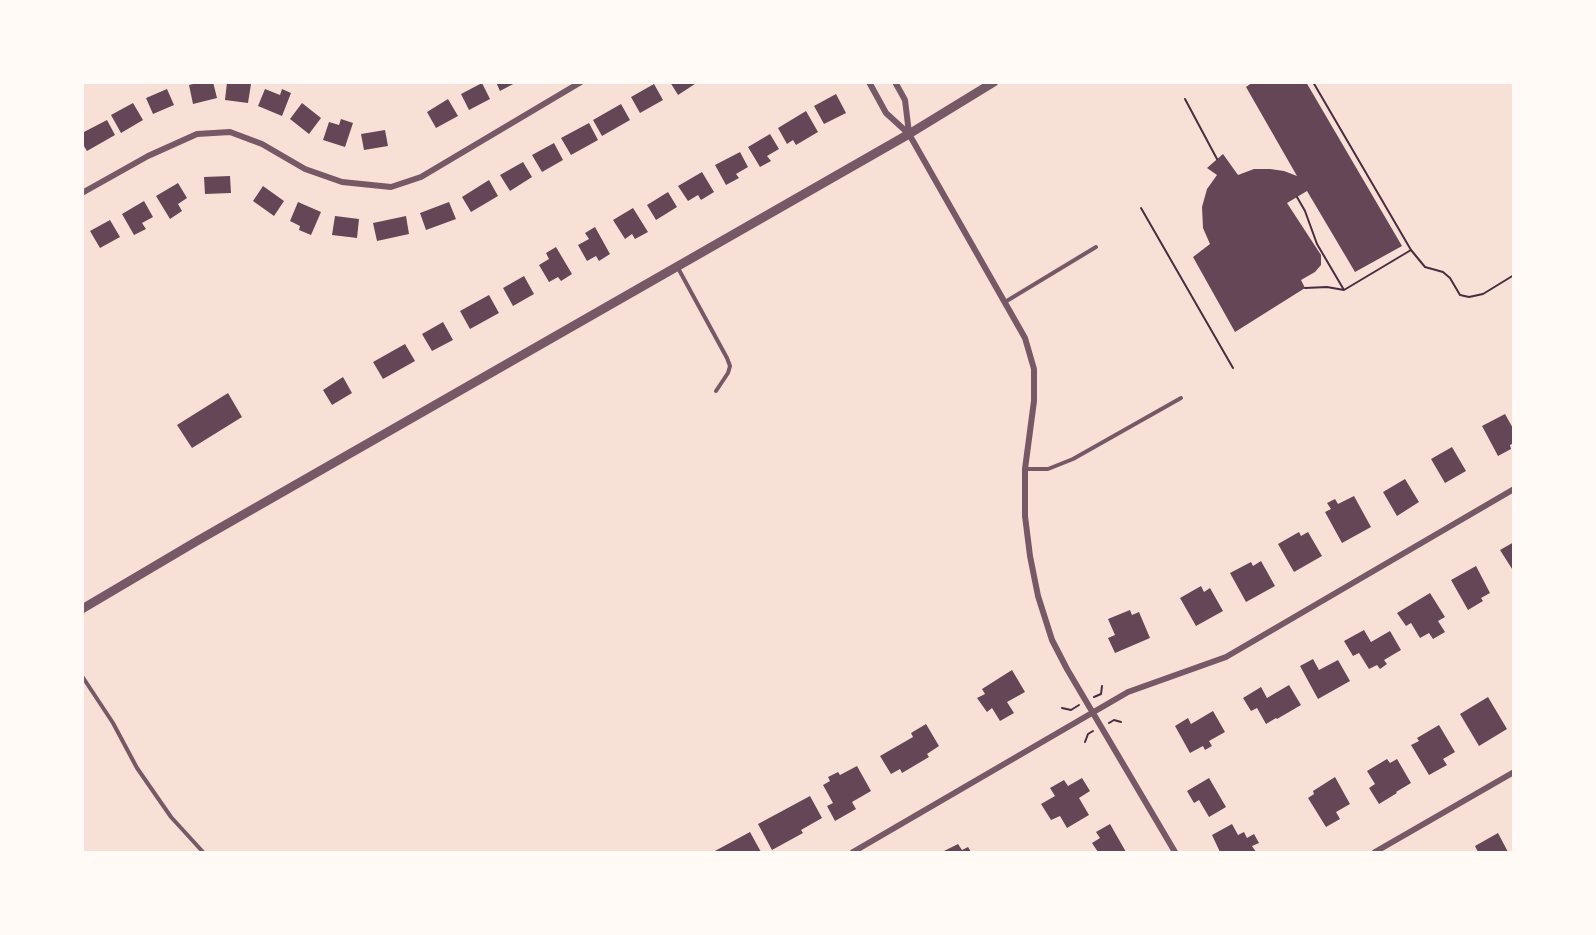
<!DOCTYPE html>
<html>
<head>
<meta charset="utf-8">
<style>
	body { margin:0 }
	#map { position:relative; width:1596px; height:935px; overflow:hidden; background:#f7e1d7; font-family:Lato,sans-serif }
	canvas { display:block }
	.frame { position:absolute; inset:0; border:84px solid #fffaf5; pointer-events:none }
</style>
</head>
<body>
<div id="map">
<canvas width="1596" height="935"></canvas>
<div class="frame"></div>
</div>
<script>
const c = document.querySelector('canvas').getContext('2d');
c.lineJoin = 'round';
function fillPath(path, color) {
  c.fillStyle = color;
  c.fill(path, 'evenodd');
}
function toPath(rows) {
  const path = new Path2D();
  for (const r of rows) {
    path.moveTo(r[0], r[1]);
    for (let i = 2; i < r.length; i += 2) path.lineTo(r[i], r[i + 1]);
  }
  return path;
}
function stroke(path, color, width, dash) {
  c.strokeStyle = color;
  c.lineWidth = width;
  c.lineCap = dash ? 'butt' : 'round';
  c.setLineDash(dash || []);
  c.stroke(path);
}
fillPath(toPath([
	[201,82,213,82,217,98,193,104,189,85],
	[227,82,251,84,248,103,225,100],
	[496,82,517,82,500,91],
	[670,82,698,82,678,95],
	[1253,82,1306,82,1402,246,1355,272,1307,191,1287,203,1321,255,1321,265,1315,272,1301,280,1305,288,1235,332,1193,257,1210,244,1203,228,1202,207,1207,189,1217,175,1207,168,1223,154,1238,175,1254,169,1270,169,1284,171,1297,176,1246,87],
	[482,83,490,99,469,110,461,94],
	[654,84,663,100,640,113,631,97],
	[167,89,174,105,153,114,146,98],
	[265,89,280,95,282,89,291,93,282,116,258,106],
	[836,94,846,113,824,124,814,106],
	[448,99,458,116,436,128,427,112],
	[133,103,143,120,121,133,111,115],
	[302,103,321,118,309,134,290,119],
	[621,104,630,120,602,136,593,120],
	[806,111,818,132,796,145,793,140,787,144,778,128],
	[341,119,353,123,345,147,323,140,329,122,339,125],
	[107,120,115,135,87,151,82,143,82,133],
	[589,123,598,140,571,155,561,138],
	[385,130,388,146,364,150,361,134],
	[770,134,779,149,767,156,771,161,760,167,748,147],
	[554,143,563,160,542,172,532,155],
	[740,152,748,167,736,174,739,178,726,185,715,165],
	[523,162,532,177,510,191,500,175],
	[702,172,714,192,701,200,698,195,688,201,678,186],
	[230,176,231,193,205,194,204,177],
	[489,180,498,196,471,212,462,197],
	[178,183,187,198,178,204,182,211,170,219,156,196],
	[263,186,284,201,274,216,253,201],
	[668,192,677,207,656,220,647,205],
	[144,201,153,217,142,223,146,229,134,235,122,214],
	[298,202,321,212,311,235,299,230,300,226,290,221],
	[449,202,456,219,426,230,420,213],
	[633,208,648,232,635,239,632,234,625,239,613,220],
	[335,216,359,219,357,238,332,235],
	[406,216,409,234,377,241,373,223],
	[110,220,120,237,100,248,90,231],
	[595,227,610,254,599,261,596,256,587,261,578,245,589,239,585,233],
	[556,247,572,274,561,281,558,277,549,282,539,265,549,259,546,253],
	[524,276,534,294,513,306,503,288],
	[489,295,499,313,470,329,460,311],
	[443,322,453,340,432,351,422,334],
	[405,344,415,361,383,379,373,362],
	[343,377,352,393,332,405,323,390],
	[228,393,242,417,192,448,177,425],
	[1505,414,1514,430,1514,443,1510,445,1511,449,1498,456,1482,426],
	[1452,447,1466,471,1445,483,1431,459],
	[1405,479,1419,502,1397,516,1383,492],
	[1354,496,1371,527,1342,543,1325,512,1331,509,1327,503,1335,499,1338,504],
	[1299,532,1301,536,1308,532,1322,556,1294,572,1278,544],
	[1514,542,1514,572,1500,550],
	[1261,561,1275,586,1246,602,1230,573,1251,562,1253,566],
	[1476,566,1490,593,1481,598,1483,601,1468,610,1451,580],
	[1201,586,1204,592,1210,588,1223,611,1196,626,1180,598],
	[1430,593,1445,617,1438,621,1445,632,1433,639,1429,633,1420,638,1411,623,1406,626,1397,613],
	[1130,610,1132,615,1139,612,1150,638,1115,653,1108,638,1115,635,1108,619],
	[1364,630,1371,642,1390,631,1401,650,1384,660,1387,664,1380,669,1377,665,1369,669,1359,653,1353,656,1344,641],
	[1313,659,1319,670,1338,660,1350,681,1318,699,1300,666],
	[1012,670,1025,692,1007,702,1014,713,1000,721,992,708,987,712,977,698,985,694,982,689],
	[1289,685,1301,705,1277,719,1276,718,1266,724,1257,708,1251,711,1243,698,1261,687,1267,698],
	[1488,697,1507,729,1479,746,1460,714],
	[1213,711,1225,732,1209,741,1212,746,1205,750,1203,746,1190,753,1175,726,1188,718,1191,724],
	[926,724,939,746,927,754,929,757,902,773,900,769,891,774,880,756,913,737,911,733],
	[1439,725,1455,752,1443,759,1447,765,1429,775,1411,745,1419,741,1417,738],
	[1387,759,1390,763,1397,759,1411,783,1396,792,1397,793,1379,804,1369,788,1375,784,1367,771],
	[857,766,871,791,852,802,856,809,835,821,827,806,833,803,823,785,830,781,828,777,838,772,840,775],
	[1335,777,1350,804,1336,812,1340,819,1326,827,1308,798,1314,794,1313,791],
	[1082,778,1090,791,1079,798,1089,815,1067,828,1060,816,1051,820,1041,804,1055,796,1050,788,1064,780,1068,786],
	[1209,778,1226,807,1209,817,1199,800,1194,803,1187,791],
	[810,796,822,818,801,830,803,833,772,850,758,824],
	[1110,824,1126,852,1098,852,1092,843,1100,838,1096,832],
	[1232,824,1238,835,1244,832,1247,838,1254,834,1259,843,1252,846,1256,852,1220,852,1212,835],
	[750,832,761,852,713,852],
	[1498,833,1508,852,1478,852,1475,846],
	[958,844,962,850,968,847,971,852,942,852]
]), '#644757');
stroke(toPath([
	[1313,82,1411,250,1425,267,1443,272,1450,278,1460,295,1469,297,1483,294,1514,275],
	[1185,99,1217,159],
	[1297,197,1305,211,1317,244,1344,290],
	[1141,208,1233,368],
	[1305,288,1327,287,1344,290,1411,250],
	[1101,694,1102,686],
	[1094,697,1101,694],
	[1062,708,1071,710,1079,705],
	[1109,723,1114,720,1121,722],
	[1085,742,1088,734,1093,731]
]), '#4a2c40', 2);
stroke(toPath([
	[678,268,727,358,730,366,728,373,716,391],
	[1005,302,1096,247],
	[1025,469,1048,469,1073,459,1181,398],
	[82,676,113,723,137,768,171,817,203,852]
]), '#755966', 4);
stroke(toPath([
	[869,82,886,113,909,134,1025,338,1034,369,1034,401,1025,469,1025,516,1030,556,1038,596,1052,640,1067,669,1175,852],
	[895,82,905,100,909,133],
	[82,193,148,156,197,134,230,132,262,144,305,169,342,182,391,187,421,177,581,82],
	[853,852,1128,692,1226,657,1514,489],
	[1375,852,1514,772]
]), '#755966', 6);
stroke(toPath([
	[82,609,197,541,909,134,994,82]
]), '#755966', 9);
</script>
</body>
</html>
